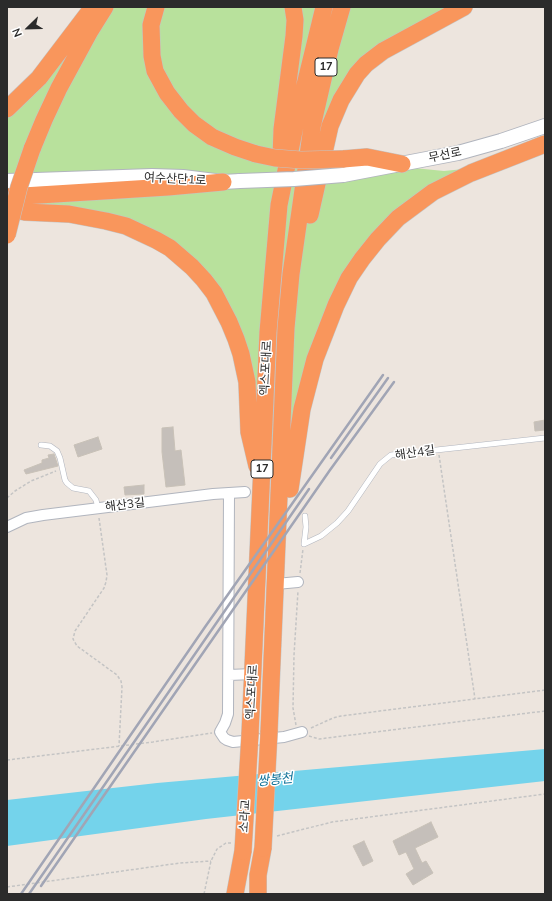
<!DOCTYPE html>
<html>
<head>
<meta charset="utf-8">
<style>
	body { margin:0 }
	#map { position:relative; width:552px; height:901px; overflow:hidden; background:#ede5de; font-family:Mulish,sans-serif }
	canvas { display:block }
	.frame { position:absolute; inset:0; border:8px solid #2b2b2b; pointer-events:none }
	.north { position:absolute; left:8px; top:8px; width:40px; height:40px; -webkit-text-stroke:3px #fff; paint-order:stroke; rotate:247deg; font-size:11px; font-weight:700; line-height:16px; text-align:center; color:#2b2b2b }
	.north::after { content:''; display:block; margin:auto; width:14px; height:18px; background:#2b2b2b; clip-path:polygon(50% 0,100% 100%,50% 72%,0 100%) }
</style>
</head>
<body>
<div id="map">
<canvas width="552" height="901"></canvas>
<div class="frame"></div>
<div class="north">N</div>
</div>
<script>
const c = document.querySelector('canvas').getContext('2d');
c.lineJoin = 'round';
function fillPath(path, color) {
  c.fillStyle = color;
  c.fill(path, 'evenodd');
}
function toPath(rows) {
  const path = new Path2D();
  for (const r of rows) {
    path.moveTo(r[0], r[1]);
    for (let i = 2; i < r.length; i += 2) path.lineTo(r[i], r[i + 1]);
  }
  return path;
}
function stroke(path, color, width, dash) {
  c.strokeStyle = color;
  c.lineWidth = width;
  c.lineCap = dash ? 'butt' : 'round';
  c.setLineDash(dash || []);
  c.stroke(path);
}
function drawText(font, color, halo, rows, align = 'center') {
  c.font = font + ' Mulish,"Noto Sans KR",sans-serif';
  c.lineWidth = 3;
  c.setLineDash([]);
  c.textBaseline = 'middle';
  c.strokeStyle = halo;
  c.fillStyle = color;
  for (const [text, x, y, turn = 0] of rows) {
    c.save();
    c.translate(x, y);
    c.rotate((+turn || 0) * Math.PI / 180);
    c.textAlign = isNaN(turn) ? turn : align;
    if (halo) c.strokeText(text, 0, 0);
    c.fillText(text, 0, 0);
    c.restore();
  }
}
fillPath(toPath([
	[93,7,464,7,357,74,319,177,414,168,444,171,464,169,433,192,349,278,296,441,250,442,248,422,223,310,156,240,25,212,7,235,7,109]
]), '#b8e19c');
fillPath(toPath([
	[545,749,545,781,206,819,7,846,7,800,157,783]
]), '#74d3eb');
const building = toPath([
	[545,420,545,430,535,431,534,422,545,420],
	[173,427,175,451,181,450,185,485,166,487,162,452,162,428,173,427],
	[98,437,102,449,78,457,74,445,98,437],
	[54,454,58,466,26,474,24,470,42,463,42,460,49,458,48,455,54,454],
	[144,485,144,494,125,495,124,487,144,485],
	[431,822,438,837,415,848,422,863,426,861,433,873,413,885,406,874,414,869,406,852,399,855,393,841,431,822],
	[364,841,373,861,363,866,353,846,364,841]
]);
fillPath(building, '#c5bfba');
stroke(building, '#c8c1b7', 1);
const lane = toPath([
	[41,445,50,446,57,451,60,458,65,480,67,483,73,488,89,491,96,500,98,508],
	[305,516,306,527,304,544,321,536,337,523,348,511,380,464,391,455,545,438]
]);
const street = toPath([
	[229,493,228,714,225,723,220,732,224,738,227,740,233,742,284,737,302,732],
	[7,527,26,518,43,515,213,494,245,492],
	[276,584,298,582],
	[229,675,253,674]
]);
const secondary = toPath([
	[343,175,458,153,501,141,545,126],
	[7,181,152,176,183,177,223,182,240,181]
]);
const highway = toPath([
	[156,7,151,25,152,56,155,71,167,93,181,111,194,124,212,137,235,147,256,154],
	[7,109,39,78,93,7],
	[32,149,44,120,59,88,90,31,105,7],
	[281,158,282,129,294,36,295,20,293,7],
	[343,159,367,157,402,164],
	[7,197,168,187,223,182],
	[7,208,25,212,69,214,106,221,126,226,156,240,170,248,192,267,204,280,214,293,229,322,236,339,241,354,247,382,249,432,257,466],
	[310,215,330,126,341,100,357,74,366,64,383,51,464,7],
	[290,489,302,409,315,359,336,305,349,278,362,259,378,239,398,218,433,192,471,173,545,144],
	[269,732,286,328,291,274,312,127,330,49,342,7],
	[250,734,268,332,279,205,295,126,324,7],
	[235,894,243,851],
	[258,894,258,875,263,848]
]);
stroke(lane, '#b1b5be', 6);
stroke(street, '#b1b5be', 12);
stroke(secondary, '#b1b5be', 16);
stroke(highway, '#c4c4c4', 18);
stroke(toPath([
	[439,455,475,699],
	[7,498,15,491,31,481,56,471],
	[99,518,107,575,106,582,104,588,75,631,73,639,77,646,117,675,121,681,122,687,119,746],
	[300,573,303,549],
	[296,725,293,708,294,655,298,591],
	[311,728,333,718,341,716,545,690],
	[309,736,319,739,545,711],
	[7,760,153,742,212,733],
	[277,836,332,822,545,794],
	[7,887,180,863,211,861],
	[204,894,211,861,217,849,226,843,232,843]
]), '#c4c4c4', 1.5, [3, 2]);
stroke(lane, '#fff', 5);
stroke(street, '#fff', 10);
stroke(secondary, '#fff', 14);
stroke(highway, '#f9965c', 17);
stroke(toPath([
	[331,458,388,378],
	[41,886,330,470,394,382],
	[21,894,205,627,383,375],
	[29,894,309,489]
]), '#a1a5b5', 2.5);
const secondaryBridge = toPath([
	[240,181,294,179,343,175]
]);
const highwayBridge = toPath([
	[256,154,275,158,301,160,343,159],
	[7,235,19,187,32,149],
	[263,848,269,732],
	[243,851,250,734]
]);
stroke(secondaryBridge, '#b1b5be', 16, []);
stroke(highwayBridge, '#c4c4c4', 18, []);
stroke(secondaryBridge, '#fff', 14);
stroke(highwayBridge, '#f9965c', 17);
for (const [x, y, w] of [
	[326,67,22],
	[262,469,22]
]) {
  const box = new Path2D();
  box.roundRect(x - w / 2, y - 9, w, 18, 3);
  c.fillStyle = '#fff';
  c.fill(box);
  stroke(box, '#2b2b2b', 1);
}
drawText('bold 11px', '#2b2b2b', null, [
	["17",326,67],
	["17",262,469]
]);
drawText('12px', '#2b2b2b', '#fff', [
	["무선로",445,155,-12],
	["여수산단1로",175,179,3],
	["엑스포대로",266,368,-87],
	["해산4길",415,453,-8],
	["해산3길",125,505,-7],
	["엑스포대로",252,692,-87],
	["소라교",245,816,-86]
]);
drawText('italic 13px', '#117399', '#fff', [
	["쌍봉천",275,780,-6]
]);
</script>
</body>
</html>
